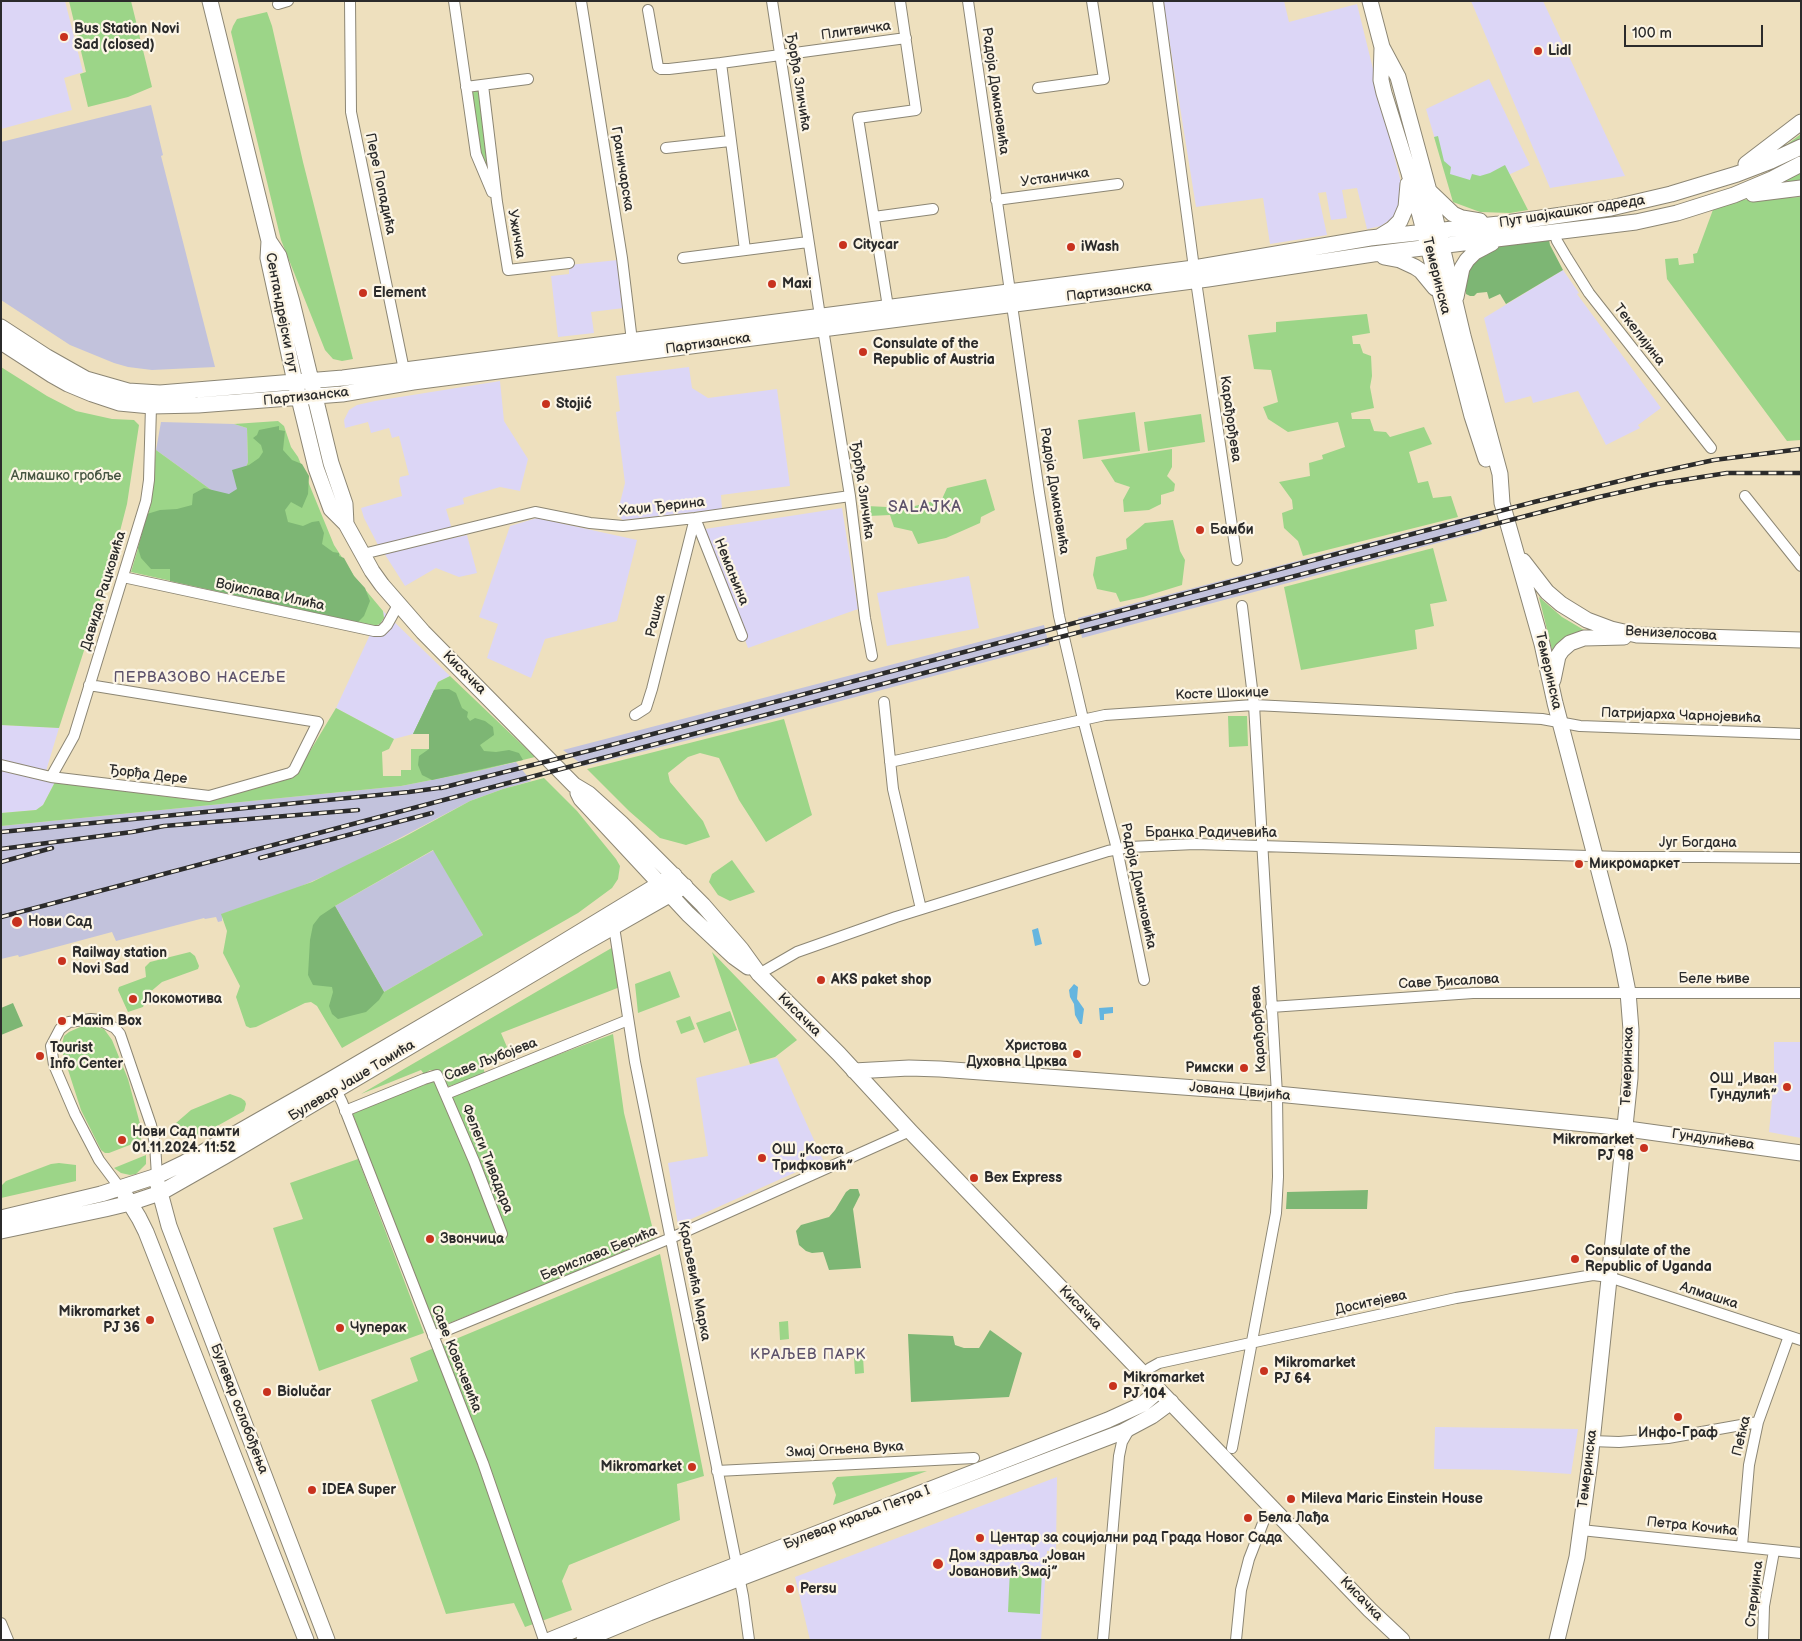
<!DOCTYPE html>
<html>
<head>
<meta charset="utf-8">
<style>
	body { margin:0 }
	#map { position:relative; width:1802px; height:1641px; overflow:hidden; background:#eee0be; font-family:"Balsamiq Sans",sans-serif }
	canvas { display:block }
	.frame { position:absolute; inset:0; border:2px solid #2b2b2b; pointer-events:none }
	.scale { position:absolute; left:1624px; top:25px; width:139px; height:22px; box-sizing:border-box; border:2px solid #2b2b2b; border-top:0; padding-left:6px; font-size:15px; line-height:18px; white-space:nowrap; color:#2b2b2b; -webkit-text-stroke:4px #fcf5e5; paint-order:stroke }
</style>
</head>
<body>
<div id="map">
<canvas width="1802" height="1641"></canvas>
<div class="frame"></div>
<div class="scale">100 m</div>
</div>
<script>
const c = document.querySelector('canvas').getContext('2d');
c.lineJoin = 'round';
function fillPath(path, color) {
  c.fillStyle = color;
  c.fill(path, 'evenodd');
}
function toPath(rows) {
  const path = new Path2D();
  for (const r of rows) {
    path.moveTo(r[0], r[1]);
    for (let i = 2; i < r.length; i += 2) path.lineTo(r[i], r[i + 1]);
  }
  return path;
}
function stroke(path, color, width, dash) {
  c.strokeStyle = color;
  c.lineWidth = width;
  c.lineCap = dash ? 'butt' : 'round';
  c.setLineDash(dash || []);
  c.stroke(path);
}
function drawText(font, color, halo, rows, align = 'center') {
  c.font = font + ' "Balsamiq Sans",sans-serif';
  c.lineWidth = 4.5;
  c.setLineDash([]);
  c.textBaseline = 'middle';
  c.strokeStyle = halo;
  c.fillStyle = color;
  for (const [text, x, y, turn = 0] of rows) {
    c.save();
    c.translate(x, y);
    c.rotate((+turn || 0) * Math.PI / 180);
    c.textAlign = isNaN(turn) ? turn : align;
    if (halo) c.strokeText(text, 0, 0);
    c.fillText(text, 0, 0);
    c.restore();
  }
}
fillPath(toPath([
	[1,1,65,1,83,72,64,78,72,110,1,129],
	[1163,1,1284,1,1289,22,1357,4,1403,191,1404,200,1394,217,1381,226,1367,229,1357,188,1342,190,1347,218,1331,220,1326,192,1318,193,1327,235,1270,244,1263,198,1196,207],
	[1471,1,1543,1,1625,176,1550,188],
	[1489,79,1530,165,1480,188,1446,176,1426,109],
	[618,260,624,308,591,312,594,333,558,337,551,276,569,274,569,265],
	[1563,270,1579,293,1577,294,1661,408,1638,425,1640,428,1606,445,1578,391,1533,403,1531,396,1505,403,1484,318],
	[689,367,692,388,708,398,777,389,790,486,721,495,722,509,623,520,617,515,625,483,616,412,620,411,616,376],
	[500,381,504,421,528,459,520,491,500,487,463,498,464,504,446,509,452,529,378,545,364,518,361,508,402,496,399,481,400,477,409,475,399,436,392,438,389,428,371,433,368,422,345,428,344,420,349,410,357,405,375,401],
	[842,508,858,609,748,648,705,529],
	[537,518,637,540,617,621,545,639,531,678,487,658,498,624,479,617,510,526],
	[467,535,477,573,459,577,436,568,405,586,384,553],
	[969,576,979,628,887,646,877,593],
	[383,611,450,676,438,682,413,734,394,739,336,708,374,626,380,624,384,618],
	[1,725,59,728,46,771,55,782,43,805,36,810,1,813],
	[1774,1042,1801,1042,1801,1138,1769,1132,1774,1078],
	[777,1058,823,1160,678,1225,668,1163,708,1156,696,1078],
	[1435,1427,1578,1429,1571,1474,1509,1470,1434,1469],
	[1057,1477,1056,1551,1047,1551,1041,1640,810,1640,795,1577]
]), '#dcd6f6');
fillPath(toPath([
	[151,105,163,155,161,156,215,367,152,370,128,367,114,363,70,345,1,300,1,142],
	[161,422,234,424,247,428,248,462,232,505,156,450],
	[1478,514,1482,531,1082,638,1078,618],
	[1044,625,1049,645,785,716,584,766,563,750],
	[516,762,531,781,503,789,470,801,345,867,297,888,222,914,222,921,218,922,216,917,205,919,204,918,116,941,112,932,19,957,18,955,1,959,1,826,401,786,482,770],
	[434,850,483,935,384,992,335,906]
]), '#c2c2dc');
fillPath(toPath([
	[69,1,131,1,152,87,128,97,88,107,80,74,86,72],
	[267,12,272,26,303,162,353,359,342,361,333,359,325,350,281,240,231,32,233,26,237,19],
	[481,88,493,188,478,153,469,89],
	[1801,134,1801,181,1786,181,1774,154],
	[1438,136,1444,161,1451,167,1450,174,1470,180,1472,174,1480,176,1490,173,1505,165,1528,210,1510,213,1480,212,1453,202,1434,137],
	[1801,197,1801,440,1787,441,1667,279,1665,259,1678,258,1679,265,1694,263,1693,254,1697,253,1714,207,1734,200],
	[1367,314,1370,333,1352,336,1353,344,1360,344,1363,353,1371,356,1372,376,1370,387,1374,408,1351,413,1352,419,1370,419,1374,431,1386,432,1390,437,1424,427,1432,444,1409,452,1418,483,1428,481,1433,498,1451,496,1458,517,1303,556,1298,541,1284,528,1282,513,1293,509,1292,500,1279,482,1310,476,1309,463,1323,459,1322,455,1345,447,1338,422,1288,432,1268,419,1263,407,1278,402,1271,370,1254,369,1248,335,1276,332,1276,322],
	[1,367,47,396,76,411,112,419,134,420,139,425,127,504,110,570,59,728,1,725],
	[1135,412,1140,451,1083,459,1078,420],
	[1201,414,1205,442,1148,451,1144,422],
	[278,421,284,426,291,447,298,457,334,545,354,576,383,611,384,618,380,624,374,626,131,572,151,504,156,450,232,505,248,462,247,428,234,424],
	[1172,449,1172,467,1167,476,1175,484,1174,491,1161,495,1161,504,1149,510,1124,512,1123,500,1130,487,1115,482,1101,460],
	[986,479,995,510,981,517,980,523,946,538,918,544,912,531,894,527,890,515,869,516,867,506,907,508,942,499,947,488],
	[1173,520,1180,551,1185,560,1182,585,1143,597,1120,602,1116,593,1097,589,1093,575,1096,557,1127,549,1126,539,1145,523],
	[1433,548,1447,601,1430,604,1434,626,1415,630,1417,649,1301,670,1284,587],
	[1539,597,1562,617,1584,630,1568,636,1552,650],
	[450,676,535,757,482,770,401,786,1,826,1,813,36,810,43,805,55,782,193,800,210,800,295,776,336,708,394,739,389,749,382,752,383,776,401,776,401,770,411,770,411,749,429,749,429,734,413,734,438,682],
	[1228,716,1247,716,1248,746,1229,747],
	[784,719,812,815,766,842,739,800,719,758,700,753,688,757,668,773,670,782,703,821,710,837,686,845,660,838,629,811,587,769],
	[544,778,577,811,616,859,620,866,618,879,612,888,578,913,342,1048,317,1006,311,1002,305,1003,256,1027,250,1028,246,1026,236,997,240,986,223,953,227,931,221,914,312,882,404,837,470,801,503,789],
	[433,850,483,935,384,992,335,906],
	[732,860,755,892,730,901,718,895,709,882,712,874],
	[615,946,620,987,501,1033,510,1054,482,1063,485,1074,447,1087,440,1071,430,1070,424,1074,421,1070,361,1094],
	[190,952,195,956,199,966,198,969,162,982,149,993,143,1007,128,1012,118,990,119,987,146,977,145,967,150,962],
	[712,952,797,1040,775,1057,750,1064],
	[670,971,680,997,638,1013,635,984],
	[730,1011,737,1030,704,1043,696,1023],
	[690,1016,695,1029,681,1034,676,1021],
	[90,1025,104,1029,112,1040,128,1079,143,1135,140,1141,109,1153,105,1153,101,1150,81,1110,61,1048,64,1036,69,1032,80,1027],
	[613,1034,624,1113,655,1238,525,1293,434,1329,352,1112,435,1081,443,1098],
	[230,1094,241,1098,245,1101,246,1104,244,1111,201,1135,183,1136,178,1134,175,1128,176,1123,191,1110],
	[146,1155,146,1164,136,1174,130,1175,121,1173,114,1168],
	[358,1159,424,1333,319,1371,273,1228,303,1219,290,1183],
	[59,1163,76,1165,76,1181,1,1198,1,1186,6,1181,51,1164],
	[660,1254,704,1476,677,1484,680,1520,569,1565,562,1581,572,1610,525,1627,514,1603,446,1614,371,1400,418,1381,410,1358],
	[788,1321,789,1339,780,1340,779,1322],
	[863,1357,864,1373,855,1374,854,1358],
	[927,1471,833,1505,836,1495,832,1483,837,1477],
	[1010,1569,1042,1570,1040,1614,1008,1612]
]), '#9cd588');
fillPath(toPath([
	[1548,235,1550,245,1563,270,1506,304,1500,294,1489,299,1487,292,1477,293,1474,296,1470,296,1466,294,1465,272,1488,249],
	[279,426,279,430,285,431,283,450,292,460,302,464,309,476,308,494,302,508,291,502,285,510,288,522,303,526,312,522,319,521,324,533,322,544,333,552,339,553,339,556,344,558,354,576,365,588,370,601,364,616,358,622,170,581,170,569,151,569,141,558,138,548,147,514,160,510,177,509,192,505,193,494,204,488,229,494,237,489,232,470,249,465,259,458,263,452,261,445,253,438,257,435,259,430],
	[442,689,449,689,456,693,462,708,468,712,467,717,470,721,475,718,485,721,493,727,494,735,480,745,484,751,496,752,509,750,519,753,523,760,432,780,422,775,418,765,419,756,429,749,429,734,413,734,434,690],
	[335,906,384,992,379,1000,366,1012,338,1019,332,1014,329,1006,333,992,332,987,313,985,308,975,310,940,313,925,320,916],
	[13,1003,23,1026,1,1035,1,1008],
	[850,1189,858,1189,860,1195,853,1209,861,1268,829,1270,823,1252,812,1253,806,1251,799,1245,796,1231,801,1225,829,1217,835,1210,846,1192],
	[1368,1190,1367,1209,1286,1209,1287,1192],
	[990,1330,1022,1353,1009,1397,911,1402,908,1334,953,1336,955,1345,964,1348,979,1348]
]), '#7db674');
fillPath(toPath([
	[1038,928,1042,944,1035,946,1032,930],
	[1074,984,1078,987,1077,999,1084,1009,1082,1024,1080,1024,1075,1015,1074,1004,1070,997,1069,990],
	[1113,1007,1113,1013,1104,1014,1104,1020,1100,1020,1099,1008]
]), '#65b5df');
const street = toPath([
	[350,1,351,112,404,370],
	[454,1,476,154,492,192],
	[581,1,622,258,632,341],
	[772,1,820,316],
	[968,1,1039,492,1059,616,1083,719,1117,849,1144,980],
	[1158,1,1194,268],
	[278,4,288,1],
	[648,10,658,67,661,69,669,69,721,63],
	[483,85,497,202,508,270,569,263],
	[466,87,528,79],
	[1038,88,1104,79,1092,1],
	[666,148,730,141],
	[996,200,1118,184],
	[874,217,933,209],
	[1554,232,1557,241,1567,258,1589,293,1711,448],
	[745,250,721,63,906,38],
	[683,258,808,242],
	[1196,281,1237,560],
	[888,307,858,118,916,110,900,1],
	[823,329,850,496,865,618,872,656],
	[1745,496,1801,566],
	[695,518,742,636],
	[363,554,535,512,590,523,623,526,695,518,850,496],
	[123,577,374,631,381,631,387,625,398,605],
	[884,702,893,789,921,909],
	[635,715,646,708,652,689,695,518],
	[890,762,1105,715,1254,705,1542,719,1580,726,1801,734],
	[1,765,51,777,209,796,290,773,294,770,318,722,89,685],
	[51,777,74,736,146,501,149,480,151,406],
	[614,927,635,1062,743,1596,749,1640],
	[759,974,797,952,896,917,1108,851,1129,847,1195,844,1621,857,1705,857,1801,858],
	[1271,1007,1473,993,1801,993],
	[336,1090,342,1102,483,1463,544,1640],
	[446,1094,628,1020],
	[345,1111,424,1079,437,1075,474,1161,502,1234],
	[120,1188,99,1160,75,1114,54,1065,51,1046,60,1029,69,1022,91,1019,99,1020,115,1028,120,1034,151,1125,155,1144,157,1176],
	[433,1336,671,1238,910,1131],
	[1143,1374,1150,1368,1159,1363,1456,1298,1593,1275,1609,1277,1801,1340],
	[1591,1441,1619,1442,1668,1438,1758,1422],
	[1232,1448,1276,1213,1278,1177,1277,1094,1254,705,1242,606],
	[717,1471,974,1458],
	[1581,1530,1801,1553],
	[1742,1546,1749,1465,1758,1422,1789,1336],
	[1,1623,8,1640],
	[1103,1640,1119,1456,1122,1442,1130,1428],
	[1236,1640,1241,1590,1249,1559,1270,1505],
	[1763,1640,1764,1606,1774,1551]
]);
const secondary = toPath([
	[210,1,269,241,268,258,295,382,316,468,331,509,346,524,372,571,382,585,423,632,574,785,589,794,621,823,703,905,741,949,759,974,839,1054,910,1131,1370,1610,1402,1640],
	[1370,1,1382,47,1398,77,1429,191,1463,336,1500,474,1502,503,1542,644,1555,703,1619,947,1628,992,1631,1030,1630,1078,1590,1461,1577,1557,1557,1640],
	[1382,48,1381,80,1384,93,1409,173,1472,416,1486,459],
	[1746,164,1801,122],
	[1429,191,1453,214,1462,218,1480,221],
	[1753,194,1801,188],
	[1379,237,1392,229,1400,221,1406,207,1408,184],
	[269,241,279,256,292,302,331,463,345,504,346,524],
	[1384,257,1400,260,1415,267,1421,271,1435,288],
	[1456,297,1462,268,1467,260,1475,252,1492,243],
	[1,327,47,357,86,379,128,391,160,393,343,378,1194,268,1370,238,1499,224,1611,208,1671,194,1737,174,1771,161,1801,147],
	[1,342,52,375,68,384,92,394,119,403,151,406,198,405,342,394,413,382,1208,279,1373,254,1636,222,1677,213,1734,195,1772,179,1801,164],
	[1523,561,1547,592,1561,604,1587,620,1611,629,1637,635,1801,640],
	[1553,680,1558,656,1562,650,1570,643,1584,638,1624,637],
	[578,793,581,799,688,914,734,957,748,967],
	[854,1071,909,1068,940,1069,1277,1094,1606,1126,1801,1153],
	[158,1185,169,1226,327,1640],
	[125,1195,139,1218,146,1232,306,1640],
	[1,1218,101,1194,157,1176,184,1163,330,1080,501,980,674,875],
	[1,1231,105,1209,130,1203,160,1193,225,1156,578,947,685,886],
	[550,1640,672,1590,1108,1420,1143,1404,1159,1390],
	[584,1640,649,1613,1122,1432,1152,1416,1171,1402]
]);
stroke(street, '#8c8674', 12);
stroke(secondary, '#8c8674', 17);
stroke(street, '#fff', 10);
stroke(secondary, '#fff', 15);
const rail = toPath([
	[441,788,592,750,1534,502,1640,476,1714,460,1801,449],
	[1,832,409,792,446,787],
	[1,849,132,832,164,826,358,810],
	[260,858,432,813],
	[1,862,52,848],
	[1,917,1049,640,1599,497,1657,484,1727,473,1801,473]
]);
stroke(rail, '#2b2b2b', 4.5);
stroke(rail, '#fcf5e5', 2.5, [8]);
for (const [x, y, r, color] of [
	[64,37,5,"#c8321e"],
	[1538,51,5,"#c8321e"],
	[843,245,5,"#c8321e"],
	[1071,247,5,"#c8321e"],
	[772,284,5,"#c8321e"],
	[363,293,5,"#c8321e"],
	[863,352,5,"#c8321e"],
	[546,404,5,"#c8321e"],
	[1200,530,5,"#c8321e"],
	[1579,864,5,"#c8321e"],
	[17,922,6,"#c8321e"],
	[62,961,5,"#c8321e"],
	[821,980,5,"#c8321e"],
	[133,999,5,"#c8321e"],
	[62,1021,5,"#c8321e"],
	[1077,1054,5,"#c8321e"],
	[40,1056,5,"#c8321e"],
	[1244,1068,5,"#c8321e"],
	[1787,1087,5,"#c8321e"],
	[122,1140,5,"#c8321e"],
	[1644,1148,5,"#c8321e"],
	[762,1158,5,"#c8321e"],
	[974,1178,5,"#c8321e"],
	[430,1239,5,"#c8321e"],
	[1575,1259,5,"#c8321e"],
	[150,1320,5,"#c8321e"],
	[340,1328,5,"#c8321e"],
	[1264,1371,5,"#c8321e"],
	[1113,1386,5,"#c8321e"],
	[267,1392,5,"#c8321e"],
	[1678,1417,5,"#c8321e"],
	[692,1467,5,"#c8321e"],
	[312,1490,5,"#c8321e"],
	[1291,1499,5,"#c8321e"],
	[1248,1518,5,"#c8321e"],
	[980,1538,5,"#c8321e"],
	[938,1564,6,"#c8321e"],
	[790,1589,5,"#c8321e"]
]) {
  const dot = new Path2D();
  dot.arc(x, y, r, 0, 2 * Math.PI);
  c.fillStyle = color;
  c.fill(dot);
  stroke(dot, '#fcf5e5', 2);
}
drawText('bold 14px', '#2b2b2b', '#fcf5e5', [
	["Bus Station Novi",74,29],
	["Sad (closed)",74,45],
	["Lidl",1548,51],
	["Citycar",853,245],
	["iWash",1081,247],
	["Maxi",782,284],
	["Element",373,293],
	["Consulate of the",873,344],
	["Republic of Austria",873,360],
	["Stojić",556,404],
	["Бамби",1210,530],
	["Микромаркет",1589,864],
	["Нови Сад",28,922],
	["Railway station",72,953],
	["Novi Sad",72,969],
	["AKS paket shop",831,980],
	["Локомотива",143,999],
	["Maxim Box",72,1021],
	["Христова",1067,1046,"right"],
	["Духовна Црква",1067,1062,"right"],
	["Tourist",50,1048],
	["Info Center",50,1064],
	["Римски",1234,1068,"right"],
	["ОШ „Иван",1777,1079,"right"],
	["Гундулић”",1777,1095,"right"],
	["Нови Сад памти",132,1132],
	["01.11.2024. 11:52",132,1148],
	["Mikromarket",1634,1140,"right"],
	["PJ 98",1634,1156,"right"],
	["ОШ „Коста",772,1150],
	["Трифковић”",772,1166],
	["Bex Express",984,1178],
	["Звончица",440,1239],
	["Consulate of the",1585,1251],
	["Republic of Uganda",1585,1267],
	["Mikromarket",140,1312,"right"],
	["PJ 36",140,1328,"right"],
	["Чуперак",350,1328],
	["Mikromarket",1274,1363],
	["PJ 64",1274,1379],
	["Mikromarket",1123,1378],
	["PJ 104",1123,1394],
	["Biolučar",277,1392],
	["Инфо-Граф",1678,1433,"center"],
	["Mikromarket",682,1467,"right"],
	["IDEA Super",322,1490],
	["Mileva Maric Einstein House",1301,1499],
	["Бела Лађа",1258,1518],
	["Центар за социјални рад Града Новог Сада",990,1538],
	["Дом здравља „Јован",949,1556],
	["Јовановић Змај”",949,1572],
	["Persu",800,1589]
], 'left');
drawText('14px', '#2b2b2b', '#fcf5e5', [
	["Плитвичка",856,31,-8],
	["Ђорђа Зличића",798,82,81],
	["Радоја Домановића",995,91,82],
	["Граничарска",622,169,81],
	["Устаничка",1055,178,-8],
	["Пере Попадића",380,184,78],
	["Пут шајкашког одреда",1572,212,-9],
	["Ужичка",516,234,80],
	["Темеринска",1436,276,76],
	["Партизанска",1109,292,-7],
	["Сентандрејски пут",281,313,79],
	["Текелијина",1639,335,52],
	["Партизанска",708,344,-8],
	["Партизанска",306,397,-6],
	["Карађорђева",1230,419,82],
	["Ђорђа Зличића",862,490,82],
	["Радоја Домановића",1054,491,81],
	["Хаџи Ђерина",662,507,-6],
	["Немањина",731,572,68],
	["Давида Рацковића",104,591,-73],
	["Војислава Илића",270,595,12],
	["Рашка",656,616,-76],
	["Венизелосова",1671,634,3],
	["Темеринска",1548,671,77],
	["Кисачка",464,673,45],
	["Косте Шокице",1222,694,-2],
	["Патријарха Чарнојевића",1681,716,2],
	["Ђорђа Дере",148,775,7],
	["Бранка Радичевића",1211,833],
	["Југ Богдана",1698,843],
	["Радоја Домановића",1138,886,78],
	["Беле њиве",1714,979],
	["Саве Ђисалова",1449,982,-3],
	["Кисачка",799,1015,45],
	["Карађорђева",1259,1029,-94],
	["Саве Љубојева",491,1060,-21],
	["Темеринска",1628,1066,-88],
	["Булевар Јаше Томића",352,1081,-31],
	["Јована Цвијића",1240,1092,5],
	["Гундулићева",1713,1140,8],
	["Фелеги Тивадара",487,1159,68],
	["Берислава Берића",599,1254,-22],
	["Краљевића Марка",694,1281,79],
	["Алмашка",1709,1296,18],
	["Доситејева",1371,1303,-12],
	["Кисачка",1080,1308,46],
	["Саве Ковачевића",456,1359,68],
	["Булевар ослобођења",239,1409,69],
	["Пећка",1742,1436,-77],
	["Змај Огњена Вука",845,1450,-3],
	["Темеринска",1588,1469,-83],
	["Булевар краља Петра I",857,1518,-21],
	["Петра Кочића",1692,1527,6],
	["Стеријина",1755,1594,-83],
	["Кисачка",1361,1599,46]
]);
drawText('14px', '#475642', '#fcf5e5', [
	["Алмашко гробље",66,476]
]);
c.letterSpacing = '1px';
drawText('15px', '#5d526b', '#fcf5e5', [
	["ПЕРВАЗОВО НАСЕЉЕ",200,678],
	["КРАЉЕВ ПАРК",808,1355]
]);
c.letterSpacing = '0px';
c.letterSpacing = '1px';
drawText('16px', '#5d526b', '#fcf5e5', [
	["SALAJKA",925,508]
]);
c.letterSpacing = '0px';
</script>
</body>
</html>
